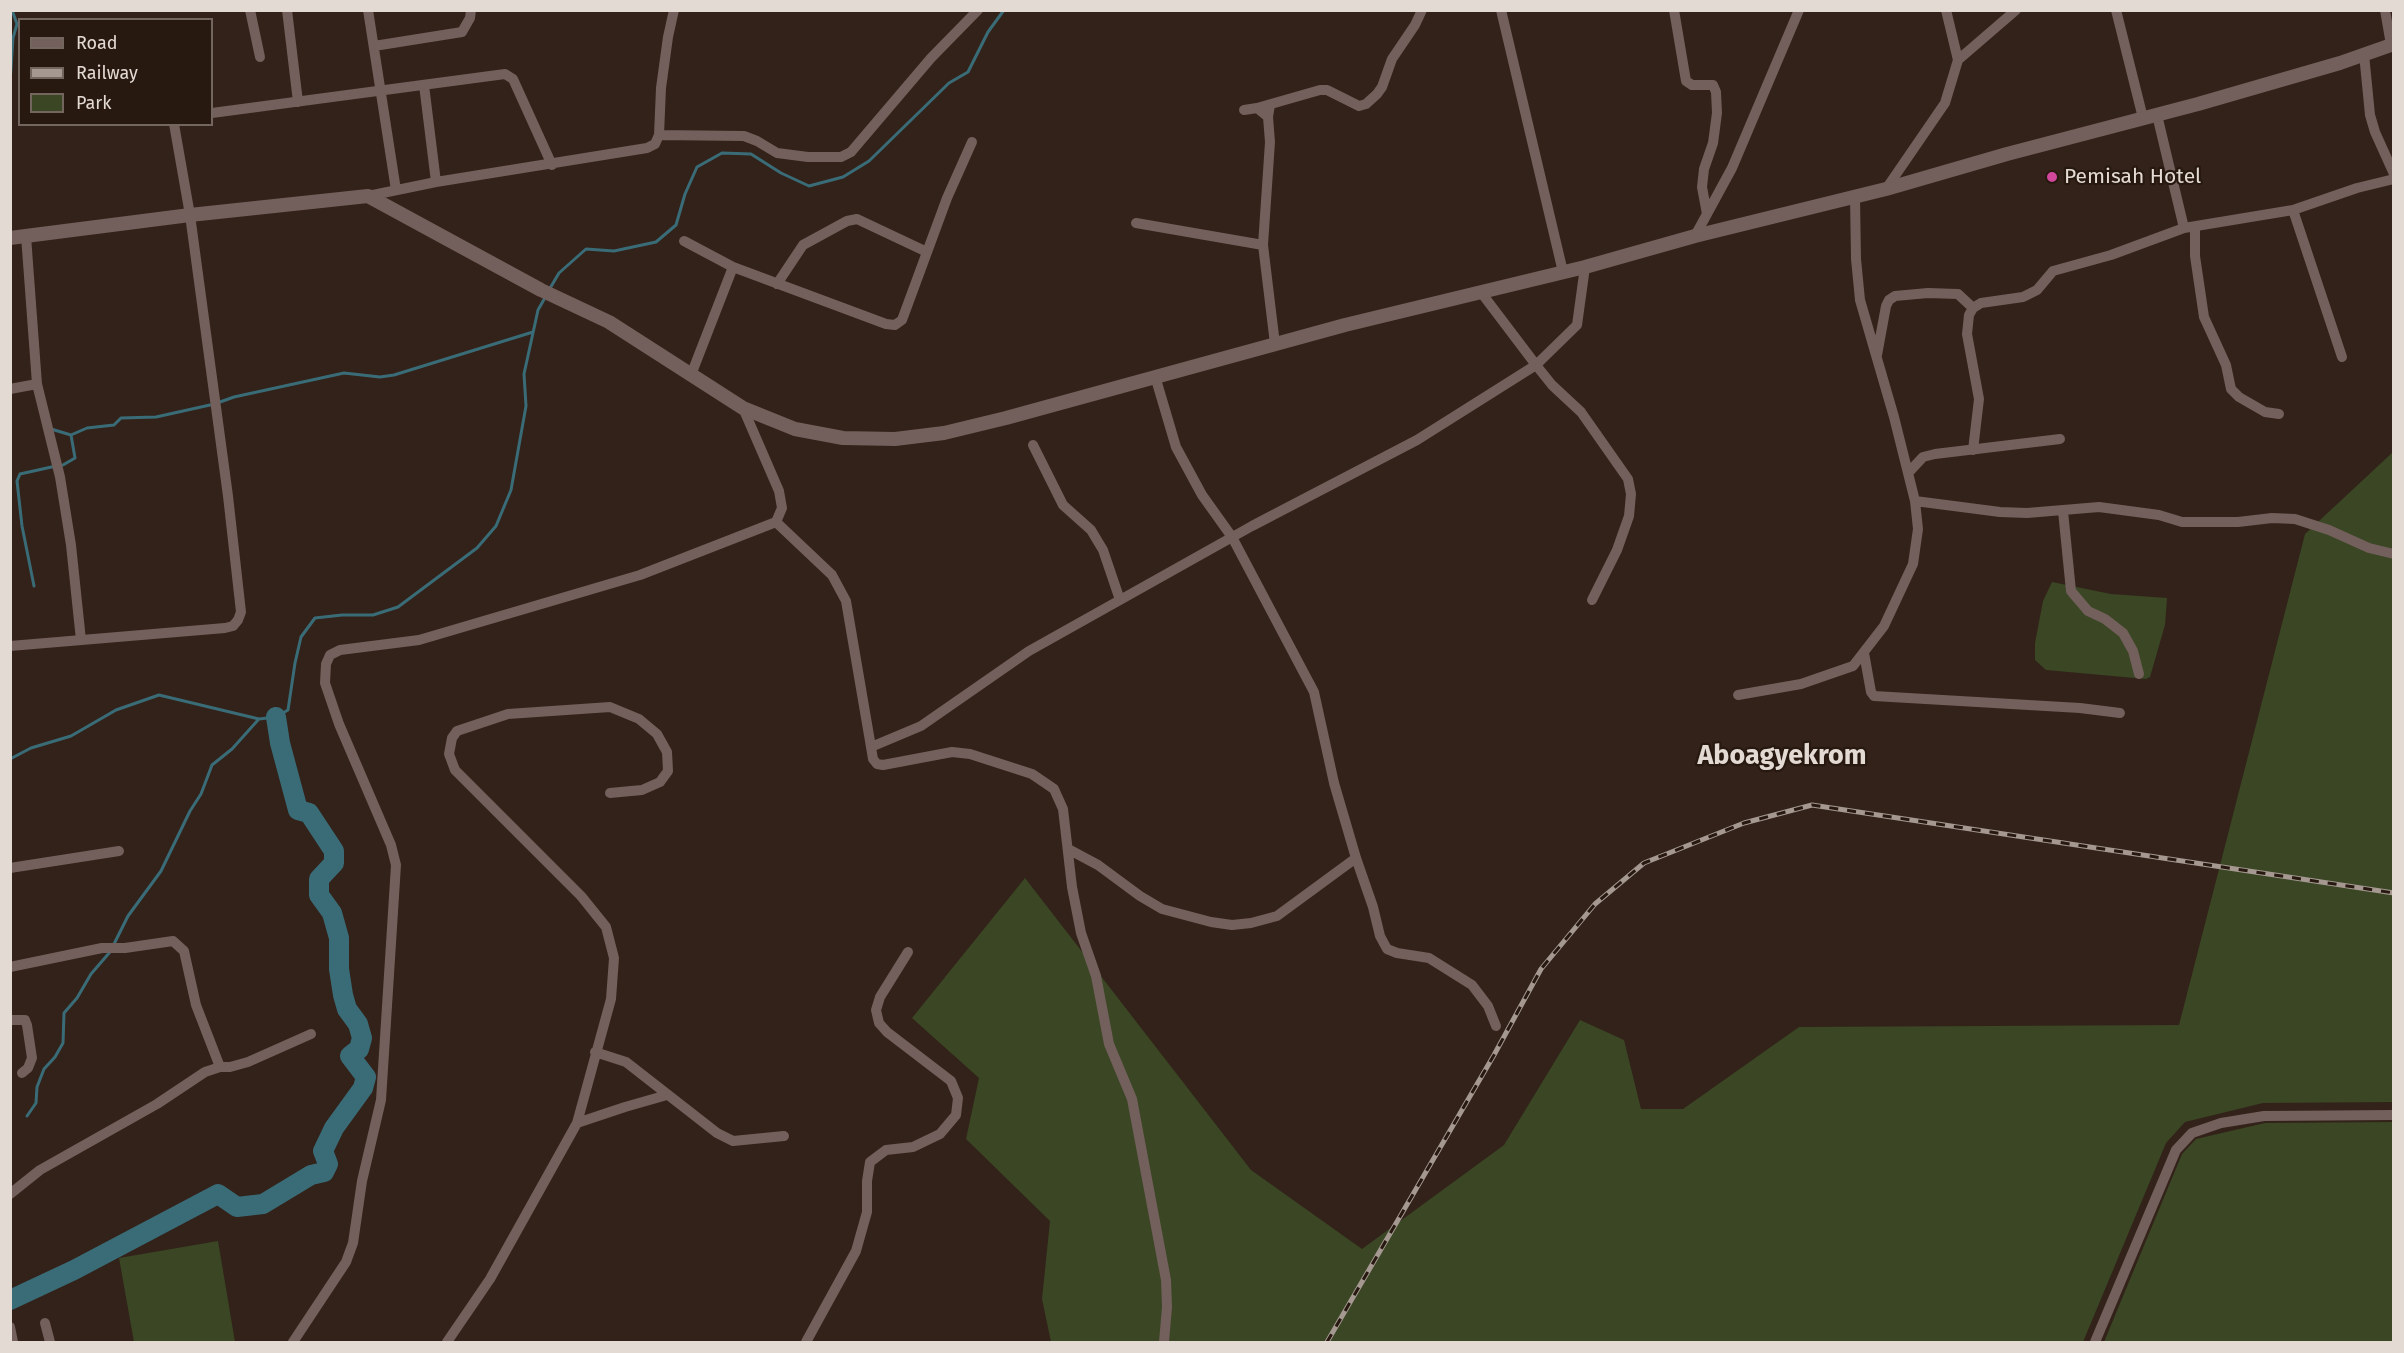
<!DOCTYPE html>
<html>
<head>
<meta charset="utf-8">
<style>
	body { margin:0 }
	#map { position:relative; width:2404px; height:1353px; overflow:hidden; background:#322219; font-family:"Fira Sans",sans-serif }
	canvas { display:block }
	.frame { position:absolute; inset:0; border:12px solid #e4dad4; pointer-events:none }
	.legend { position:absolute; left:18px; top:18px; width:195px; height:108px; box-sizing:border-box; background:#271910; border:2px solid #73665e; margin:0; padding:8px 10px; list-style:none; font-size:18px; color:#e4dad4 }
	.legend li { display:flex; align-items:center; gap:12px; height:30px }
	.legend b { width:30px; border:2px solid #73665e }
</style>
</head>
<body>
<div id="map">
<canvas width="2404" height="1353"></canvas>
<div class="frame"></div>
<ul class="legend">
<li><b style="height:8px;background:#735f5b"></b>Road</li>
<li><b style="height:8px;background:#a49891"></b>Railway</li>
<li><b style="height:16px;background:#3a4624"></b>Park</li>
</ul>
</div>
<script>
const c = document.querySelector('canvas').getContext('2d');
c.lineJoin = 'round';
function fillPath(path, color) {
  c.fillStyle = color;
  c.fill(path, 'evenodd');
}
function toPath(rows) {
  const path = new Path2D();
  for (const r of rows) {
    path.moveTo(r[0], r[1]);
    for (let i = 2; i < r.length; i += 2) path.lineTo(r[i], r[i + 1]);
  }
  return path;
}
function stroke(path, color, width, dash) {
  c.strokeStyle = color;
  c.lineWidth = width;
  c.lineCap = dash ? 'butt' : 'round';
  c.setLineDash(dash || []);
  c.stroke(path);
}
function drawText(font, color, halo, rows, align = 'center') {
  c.font = font + ' "Fira Sans",sans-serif';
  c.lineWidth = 4.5;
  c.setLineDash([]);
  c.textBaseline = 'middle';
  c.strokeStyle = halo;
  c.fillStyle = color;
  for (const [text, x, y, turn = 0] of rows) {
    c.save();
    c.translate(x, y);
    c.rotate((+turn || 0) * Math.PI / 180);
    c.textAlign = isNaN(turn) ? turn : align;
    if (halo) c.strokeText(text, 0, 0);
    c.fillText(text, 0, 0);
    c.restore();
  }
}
fillPath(toPath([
	[2393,452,2393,1102,2263,1103,2185,1122,2166,1143,2083,1342,1051,1342,1042,1299,1050,1221,966,1139,979,1078,912,1018,1025,878,1251,1170,1362,1249,1504,1145,1580,1020,1624,1040,1641,1109,1683,1109,1799,1027,2179,1025,2305,534],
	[2052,582,2111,594,2167,598,2165,625,2150,677,2146,679,2046,670,2035,660,2035,643,2043,601],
	[2393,1122,2393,1342,2104,1342,2182,1154,2196,1139,2265,1123],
	[218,1241,235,1342,134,1342,119,1258]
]), '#3a4624');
stroke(toPath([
	[10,83,13,38,17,24,12,10],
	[549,290,559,273,586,249,614,251,656,242,676,225,685,194,697,167,722,153,751,154,781,173,809,186,843,177,869,161,949,83,968,72,988,32,1004,10],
	[220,402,234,397,344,373,380,377,394,375,533,332],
	[51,429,71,435,87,428,114,425,121,418,156,417,210,405],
	[63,465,75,458,71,435],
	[34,586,22,526,17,481,20,474,56,466],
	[10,759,31,748,71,736,116,710,159,695,259,719,276,717,288,710,295,663,301,637,315,618,342,615,373,615,398,607,477,548,496,526,511,490,526,406,524,374,538,310,546,296],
	[113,946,128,916,161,871,190,811,201,794,212,765,232,749,258,720],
	[27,1116,36,1103,37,1087,44,1069,55,1057,63,1043,64,1013,77,998,91,974,110,952]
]), '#3a6c78', 3);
stroke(toPath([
	[10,1300,74,1270,218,1194,237,1207,263,1204,311,1175,324,1172,328,1164,323,1151,334,1128,363,1088,366,1077,350,1056,359,1049,362,1038,358,1024,347,1009,343,995,339,969,339,938,332,913,319,895,319,879,334,863,334,851,309,813,298,810,280,743,276,717]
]), '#3a6c78', 20);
stroke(toPath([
	[250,10,260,57],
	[287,10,298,102],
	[368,10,396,190],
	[1501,10,1563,272],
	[1674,10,1686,81,1692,85,1713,85,1716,92,1717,113,1713,143,1704,169,1702,187,1707,214],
	[1946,10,1958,60],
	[2116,10,2143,118],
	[2385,10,2391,45],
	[374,46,462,32,470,18,471,10],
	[2364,54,2370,115,2375,132,2394,174],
	[424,85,436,182],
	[1270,105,1268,117,1270,142,1263,245,1275,344],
	[1244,110,1257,108],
	[212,113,505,74,513,79,552,165],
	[2157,115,2184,228],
	[1268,117,1257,108,1320,90,1327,90,1359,106,1366,104,1377,94,1382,87,1392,59,1415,25,1422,10],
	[659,135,744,136,757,141,777,153,808,157,841,157,851,152,931,58,978,10],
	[1886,189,1945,103,1958,60,2016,10],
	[368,196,436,182,647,148,655,144,659,135,661,88,668,37,674,10],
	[2293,210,2342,357],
	[1136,223,1263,245],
	[2195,227,2195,256,2204,317,2226,365,2231,389,2239,397,2265,412,2279,414],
	[1695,236,1732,168,1799,10],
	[684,241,733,267,886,324,895,325,902,320,947,198,972,142],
	[777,284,803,245,847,221,857,219,927,252],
	[1480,291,1536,365,1552,385,1581,412,1628,479,1631,494,1629,516,1617,550,1592,600],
	[1877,355,1886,306,1889,300,1895,296,1928,293,1958,294,1973,308],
	[691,375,733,267],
	[1155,376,1176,447,1202,495,1232,537,1314,692,1334,783,1356,858,1373,907,1380,936,1387,949,1397,953,1429,958,1472,985,1488,1006,1496,1026],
	[37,384,60,477,71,545,81,640],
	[10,389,37,384,26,236],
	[1033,445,1063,505,1091,530,1103,550,1120,600],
	[1973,450,1979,399,1967,334,1969,315,1973,308,1981,303,2023,297,2037,290,2053,271,2111,255,2184,228,2293,210,2357,188,2394,179],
	[1909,472,1923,457,1935,454,2060,439],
	[1915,501,2000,512,2027,513,2099,507,2159,515,2182,522,2238,522,2272,518,2295,519,2329,530,2369,548,2394,554],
	[2063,511,2071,591,2088,611,2105,619,2123,633,2133,651,2139,674],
	[776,522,832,575,846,601,871,747,873,759,877,764,883,765,952,752,970,754,1032,774,1054,789,1063,809,1072,887,1081,933,1096,976,1109,1044,1132,1099,1166,1280,1167,1307,1164,1342],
	[10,646,225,628,233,626,238,620,241,612,228,496,190,215,174,124],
	[1864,653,1871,692,1874,696,2080,708,2120,713],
	[1738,695,1801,684,1853,666,1884,626,1913,564,1918,529,1915,501,1894,417,1860,300,1856,259,1855,197],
	[871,747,921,726,1029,651,1252,526,1417,440,1536,365,1577,325,1585,267],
	[1068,849,1098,865,1140,896,1162,909,1211,922,1232,925,1251,923,1277,916,1356,858],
	[10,868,119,851],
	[10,967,102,948,125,948,173,941,184,951,196,1005,220,1067],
	[10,1020,25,1020,27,1025,32,1058,28,1068,22,1073],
	[595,1052,626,1062,717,1133,733,1141,784,1136],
	[577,1123,625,1107,667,1095],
	[10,1194,40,1170,157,1104,205,1072,220,1067,230,1067,248,1062,311,1034],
	[45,1323,50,1342],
	[10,1327,13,1342],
	[293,1342,346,1262,353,1243,362,1181,381,1100,396,865,391,845,339,724,325,683,326,664,330,655,340,650,419,640,640,575,776,522,782,508,779,491,743,408],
	[447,1342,490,1279,577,1123,611,999,614,958,606,927,581,896,455,770,449,754,452,738,457,731,508,714,610,707,639,719,657,734,667,752,668,771,660,782,642,790,610,793],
	[806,1342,856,1251,867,1212,867,1181,870,1162,886,1150,913,1147,940,1134,956,1115,958,1098,951,1081,887,1032,879,1023,876,1010,880,997,908,952],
	[2095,1342,2176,1150,2192,1133,2221,1123,2264,1116,2394,1115]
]), '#735f5b', 10);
stroke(toPath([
	[10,238,190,215,368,196,541,290,609,322,743,408,795,429,843,438,895,439,944,433,1006,418,1345,325,1585,267,1695,236,1886,189,2007,154,2198,104,2340,63,2394,44]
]), '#735f5b', 14);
const rail = toPath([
	[1327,1342,1494,1055,1541,969,1595,904,1644,863,1744,823,1812,805,2394,893]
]);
stroke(rail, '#a49891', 5);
stroke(rail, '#271910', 3, [9]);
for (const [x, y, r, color] of [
	[2052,177,6,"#d1479c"]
]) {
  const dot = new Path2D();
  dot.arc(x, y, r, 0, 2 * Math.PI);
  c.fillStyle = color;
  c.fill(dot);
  stroke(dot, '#271910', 2);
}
drawText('21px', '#e4dad4', '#271910', [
	["Pemisah Hotel",2064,177]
], 'left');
drawText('bold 27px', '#e4dad4', '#271910', [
	["Aboagyekrom",1782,756]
]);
</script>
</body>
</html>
